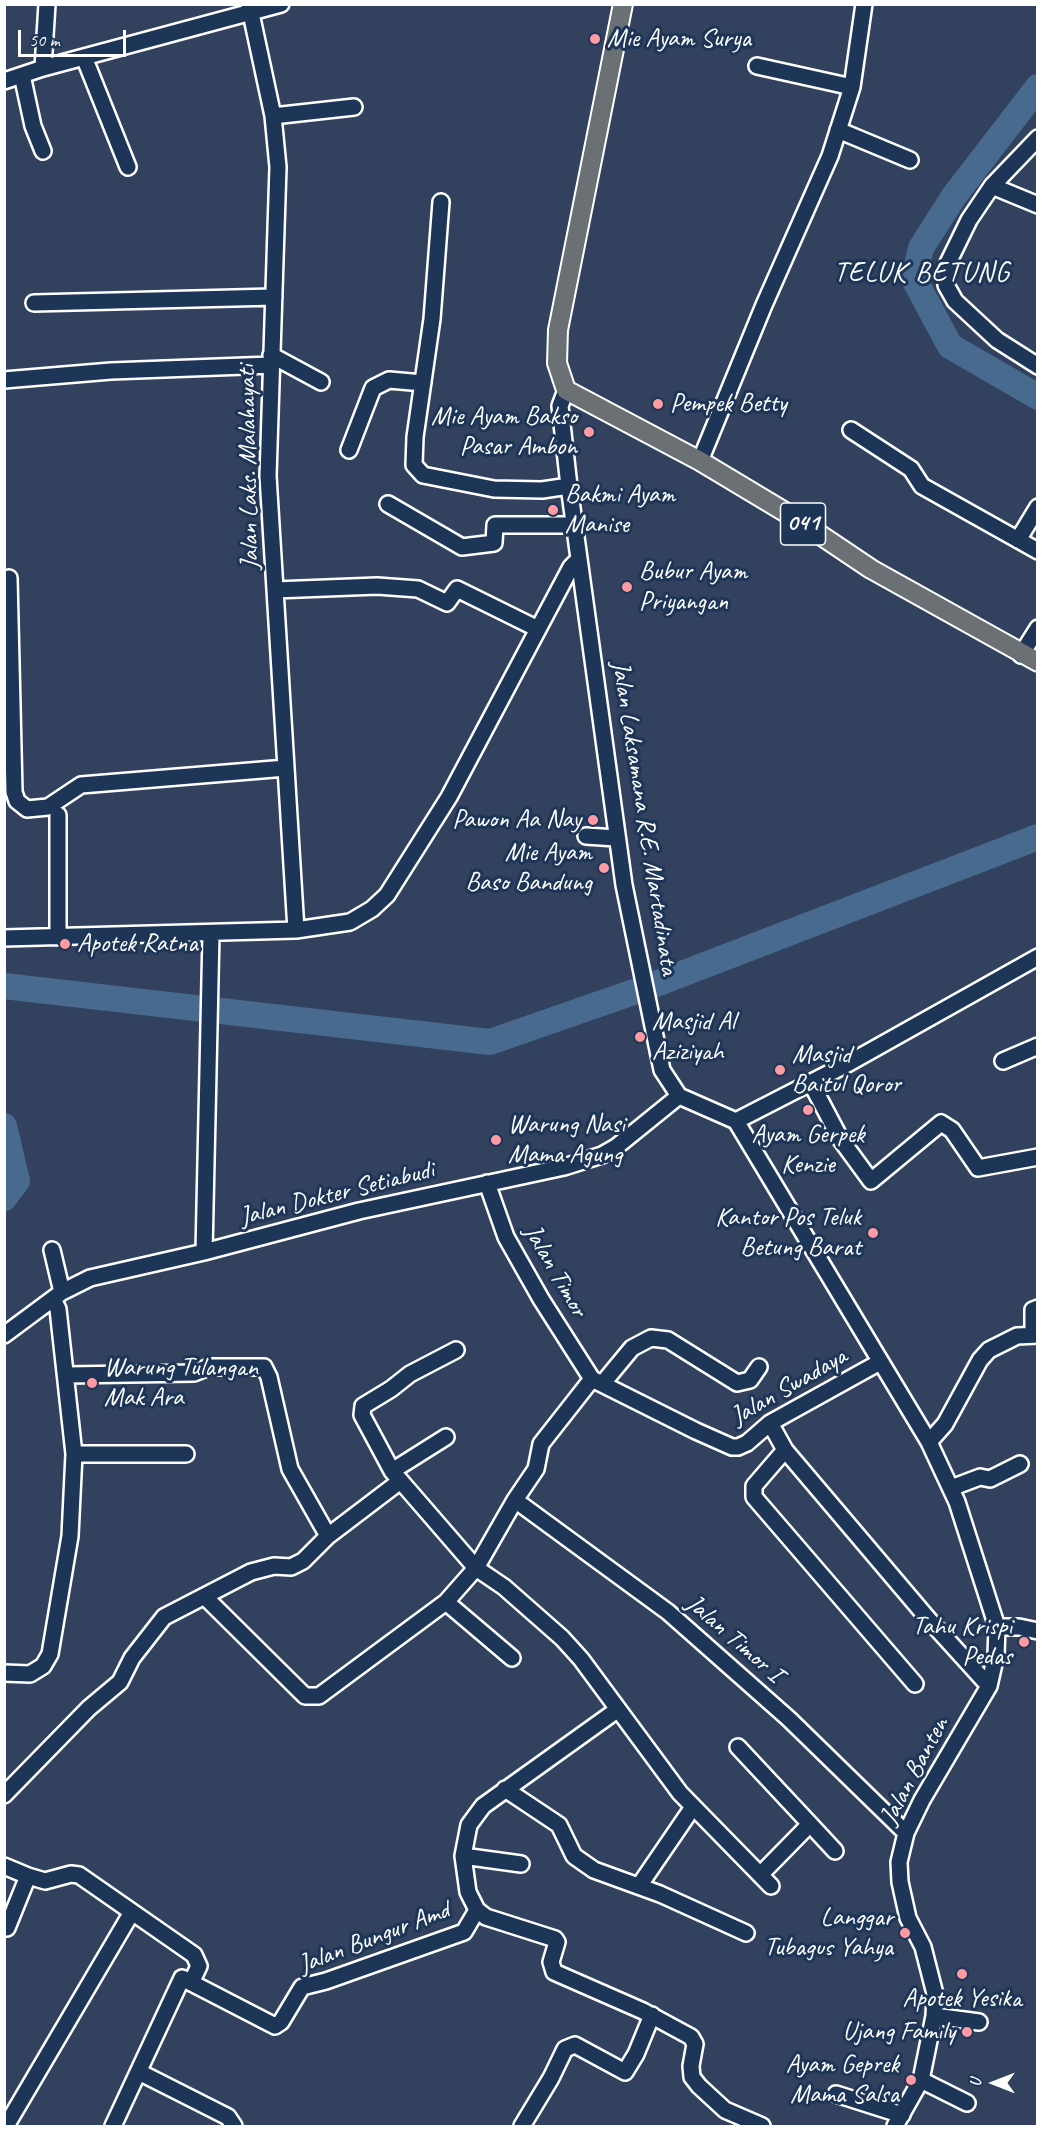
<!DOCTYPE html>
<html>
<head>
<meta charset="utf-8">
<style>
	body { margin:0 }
	#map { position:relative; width:1042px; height:2131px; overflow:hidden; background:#31415e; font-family:Caveat,sans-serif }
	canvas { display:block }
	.frame { position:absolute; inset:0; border:6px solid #fff; pointer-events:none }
	.north { position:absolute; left:964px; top:2053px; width:60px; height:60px; -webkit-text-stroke:4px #1d3557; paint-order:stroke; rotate:270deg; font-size:16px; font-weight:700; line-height:24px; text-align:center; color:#fff }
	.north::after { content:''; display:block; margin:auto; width:21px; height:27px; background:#fff; clip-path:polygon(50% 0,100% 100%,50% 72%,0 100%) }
	.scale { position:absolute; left:18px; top:30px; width:108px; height:27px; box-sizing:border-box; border:3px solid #fff; border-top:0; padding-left:8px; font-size:18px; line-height:21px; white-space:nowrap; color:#fff; -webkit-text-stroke:4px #1d3557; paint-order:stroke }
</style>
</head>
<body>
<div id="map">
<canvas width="1042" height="2131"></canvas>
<div class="frame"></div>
<div class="north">U</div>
<div class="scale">50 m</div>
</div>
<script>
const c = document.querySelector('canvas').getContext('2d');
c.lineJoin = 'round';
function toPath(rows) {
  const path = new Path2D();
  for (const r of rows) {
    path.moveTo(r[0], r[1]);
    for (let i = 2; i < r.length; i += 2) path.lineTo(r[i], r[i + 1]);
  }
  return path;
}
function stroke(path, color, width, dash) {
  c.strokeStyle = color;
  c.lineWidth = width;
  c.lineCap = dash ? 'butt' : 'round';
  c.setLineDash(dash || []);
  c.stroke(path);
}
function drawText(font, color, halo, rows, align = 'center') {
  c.font = font + ' Caveat,sans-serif';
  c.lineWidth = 6;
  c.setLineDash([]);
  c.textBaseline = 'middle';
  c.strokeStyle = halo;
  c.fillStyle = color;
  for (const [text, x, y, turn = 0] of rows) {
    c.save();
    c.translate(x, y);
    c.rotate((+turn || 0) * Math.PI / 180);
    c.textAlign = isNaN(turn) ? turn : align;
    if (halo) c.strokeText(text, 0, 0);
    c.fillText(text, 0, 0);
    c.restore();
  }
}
stroke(toPath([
	[1038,87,954,196,921,248,914,279,950,346,1038,397],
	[4,986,490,1042,648,987,1038,837],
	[4,1126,17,1181,4,1198]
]), '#486a8f', 26);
const minor = toPath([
	[249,4,273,116,278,167,268,476,296,930],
	[84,57,128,167],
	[757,66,852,87],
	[43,68,47,4],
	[22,75,33,126,43,151],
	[4,81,43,68,281,4],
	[273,116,354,107],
	[838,130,910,160],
	[1038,138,992,186,969,220,948,263,946,285,955,301,997,340,1038,366],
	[992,186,1038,205],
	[441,202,432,319,415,437,414,465,423,475,494,489,542,490,569,486],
	[34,303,274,297],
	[271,355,321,382],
	[4,380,111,371,271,365],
	[566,390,560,406,569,486,624,885,662,1070,679,1096,736,1121,849,1063,1038,957],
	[851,430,911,469,922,486,1038,551],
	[349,450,373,388,389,380,423,383],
	[700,461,764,305,830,156,852,87,864,4],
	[388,504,462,547,494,543,495,525,574,525],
	[1018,540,1038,507],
	[9,578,14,792,17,801,27,809,48,807,81,785,286,768],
	[275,590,377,586,418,589,447,603,457,589,538,629],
	[1021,655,1038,628],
	[58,815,58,937],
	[586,836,616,838],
	[4,938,296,930,350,922,372,909,387,895,449,797,571,567,579,559],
	[1003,1061,1038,1046],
	[811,1083,841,1140,871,1181,941,1123,952,1130,978,1168,1038,1157],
	[736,1121,929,1442,957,1502,997,1627,996,1655,989,1686,922,1800,906,1833,899,1862,900,1882,908,1918,923,1947,935,1994,934,2016,921,2080,895,2126],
	[487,1183,506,1237,541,1299,592,1379],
	[52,1250,62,1292],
	[204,1252,211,934],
	[4,1335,62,1292,90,1278,204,1252,359,1211,564,1167,602,1155,616,1147,679,1096],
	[1033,1335,1033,1310,1038,1308],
	[456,1350,410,1374,391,1389,363,1406,362,1415,392,1471,476,1568,504,1587,562,1638,581,1659,680,1793,771,1886],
	[67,1375,194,1373,209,1367,264,1367,269,1377,290,1469,328,1536],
	[592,1379,696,1431,732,1447,738,1447,747,1443,770,1423,880,1362],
	[603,1383,632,1348,651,1338,668,1340,737,1383,750,1380,759,1367],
	[770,1423,785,1450,930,1621,989,1686],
	[929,1442,945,1424,980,1360,989,1350,1017,1336,1038,1335],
	[785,1450,754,1486,754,1497,915,1684],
	[74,1454,186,1454],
	[392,1471,446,1437],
	[951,1488,980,1477,990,1479,1020,1464],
	[515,1500,668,1612,789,1719,906,1833],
	[206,1598,305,1696,319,1696,446,1602,476,1568,515,1500,536,1469,541,1444,592,1379],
	[446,1602,512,1658],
	[997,1627,1019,1627,1038,1631],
	[4,1673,30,1674,43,1666,50,1654,70,1536,74,1454,58,1309,53,1299],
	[617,1710,483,1806,469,1825,463,1856,468,1892,477,1910,486,1917,555,1939,557,1942,551,1962,554,1972,643,2011,691,2037,695,2044,691,2066,692,2077,699,2086,725,2110,762,2126],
	[738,1747,810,1824,760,1875],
	[505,1789,559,1825,574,1856,594,1870,660,1894,746,1933],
	[4,1795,89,1708,120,1682,132,1658,164,1617,251,1572,274,1566,291,1567,303,1561,328,1536,399,1482],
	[810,1824,835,1851],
	[463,1856,521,1864],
	[4,1866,28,1876,7,1928,4,1927],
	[28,1876,45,1881,71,1874,79,1875,194,1955,199,1966,191,1983],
	[639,1886,693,1807],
	[934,2016,979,2022],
	[139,2072,228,2117,234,2126],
	[921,2080,967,2103],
	[836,2094,902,2115],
	[6,2126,132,1912],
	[113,2126,182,1978,275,2026,281,2022,302,1987,326,1981,464,1932,477,1910],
	[522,2126,551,2078,565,2049,575,2045,625,2072,636,2054,652,2015]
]);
const major = toPath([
	[623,4,558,330,557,363,566,390,700,461,795,518,871,569,1038,662]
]);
stroke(minor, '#fff', 20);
stroke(major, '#fff', 22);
stroke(minor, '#1d3557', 15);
stroke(major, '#6b7074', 18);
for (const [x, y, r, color] of [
	[595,39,6,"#ff9aa2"],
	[658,404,6,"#ff9aa2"],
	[589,432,6,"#ff9aa2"],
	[553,510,6,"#ff9aa2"],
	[627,587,6,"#ff9aa2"],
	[593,820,6,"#ff9aa2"],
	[604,868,6,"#ff9aa2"],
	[65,944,6,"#ff9aa2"],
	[640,1037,6,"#ff9aa2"],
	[780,1070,6,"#ff9aa2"],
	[808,1110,6,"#ff9aa2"],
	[496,1140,6,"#ff9aa2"],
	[873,1233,6,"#ff9aa2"],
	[92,1383,6,"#ff9aa2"],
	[1024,1642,6,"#ff9aa2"],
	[905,1933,6,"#ff9aa2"],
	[962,1974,6,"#ff9aa2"],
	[967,2032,6,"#ff9aa2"],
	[911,2080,6,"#ff9aa2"]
]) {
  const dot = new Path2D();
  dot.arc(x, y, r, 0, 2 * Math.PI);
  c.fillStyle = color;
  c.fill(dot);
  stroke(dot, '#1d3557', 2);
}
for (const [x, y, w] of [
	[803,524,45]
]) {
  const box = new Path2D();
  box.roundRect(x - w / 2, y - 21, w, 42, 4.5);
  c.fillStyle = '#1d3557';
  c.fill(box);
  stroke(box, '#fff', 1.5);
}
drawText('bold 24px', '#fff', null, [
	["041",803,524]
]);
drawText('26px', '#fff', '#1d3557', [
	["Mie Ayam Surya",607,39],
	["Pempek Betty",670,404],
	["Mie Ayam Bakso",577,417,"right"],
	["Pasar Ambon",577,447,"right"],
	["Bakmi Ayam",565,495],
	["Manise",565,525],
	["Bubur Ayam",639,572],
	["Priyangan",639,602],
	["Pawon Aa Nay",581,820,"right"],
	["Mie Ayam",592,853,"right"],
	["Baso Bandung",592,883,"right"],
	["Apotek Ratna",77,944],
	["Masjid Al",652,1022],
	["Aziziyah",652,1052],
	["Masjid",792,1055],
	["Baitul Qoror",792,1085],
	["Warung Nasi",508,1125],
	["Mama Agung",508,1155],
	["Ayam Gerpek",808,1135,"center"],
	["Kenzie",808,1165,"center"],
	["Kantor Pos Teluk",861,1218,"right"],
	["Betung Barat",861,1248,"right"],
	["Warung Tulangan",104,1368],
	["Mak Ara",104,1398],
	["Tahu Krispi",1012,1627,"right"],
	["Pedas",1012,1657,"right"],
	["Langgar",893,1918,"right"],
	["Tubagus Yahya",893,1948,"right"],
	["Apotek Yesika",962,1999,"center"],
	["Ujang Family",955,2032,"right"],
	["Ayam Geprek",899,2065,"right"],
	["Mama Salsa",899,2095,"right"]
], 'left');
drawText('26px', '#fff', '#1d3557', [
	["Jalan Laks. Malahayati",249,467,-91],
	["Jalan Laksamana R.E. Martadinata",644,818,81],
	["Jalan Dokter Setiabudi",337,1194,-14],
	["Jalan Timor",555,1271,60],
	["Jalan Swadaya",789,1387,-30],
	["Jalan Timor I",734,1639,41],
	["Jalan Banten",915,1771,-62],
	["Jalan Bungur Amd",374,1938,-21]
]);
c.letterSpacing = '1.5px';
drawText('28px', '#fff', '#1d3557', [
	["TELUK BETUNG",922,274]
]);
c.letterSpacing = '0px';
</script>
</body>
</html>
